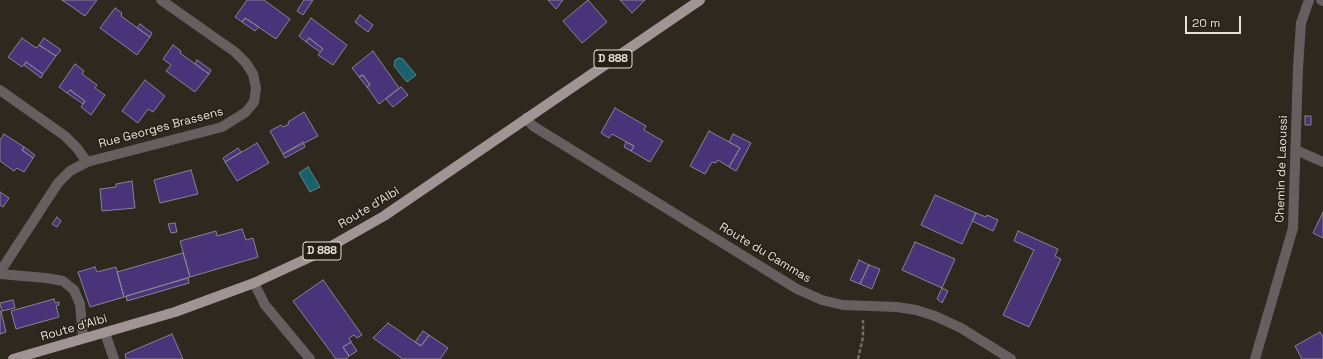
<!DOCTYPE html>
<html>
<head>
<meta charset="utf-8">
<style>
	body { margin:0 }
	#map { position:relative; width:1323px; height:359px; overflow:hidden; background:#2e281f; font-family:"Space Grotesk",sans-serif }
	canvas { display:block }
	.scale { position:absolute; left:1185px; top:16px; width:56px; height:18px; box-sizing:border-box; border:2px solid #e4e0da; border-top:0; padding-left:5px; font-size:12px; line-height:14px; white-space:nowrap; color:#e4e0da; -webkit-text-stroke:3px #251f15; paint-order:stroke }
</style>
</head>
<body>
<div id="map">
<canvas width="1323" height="359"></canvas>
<div class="scale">20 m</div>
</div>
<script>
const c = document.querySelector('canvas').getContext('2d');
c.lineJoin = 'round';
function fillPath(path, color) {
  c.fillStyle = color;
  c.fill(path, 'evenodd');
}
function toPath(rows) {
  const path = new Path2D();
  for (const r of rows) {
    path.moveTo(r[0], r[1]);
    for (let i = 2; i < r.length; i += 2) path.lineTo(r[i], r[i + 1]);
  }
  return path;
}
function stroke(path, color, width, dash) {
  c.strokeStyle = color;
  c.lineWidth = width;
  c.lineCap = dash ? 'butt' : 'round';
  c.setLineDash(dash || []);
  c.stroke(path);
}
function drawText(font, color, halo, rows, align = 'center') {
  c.font = font + ' "Space Grotesk",sans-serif';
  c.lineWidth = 3;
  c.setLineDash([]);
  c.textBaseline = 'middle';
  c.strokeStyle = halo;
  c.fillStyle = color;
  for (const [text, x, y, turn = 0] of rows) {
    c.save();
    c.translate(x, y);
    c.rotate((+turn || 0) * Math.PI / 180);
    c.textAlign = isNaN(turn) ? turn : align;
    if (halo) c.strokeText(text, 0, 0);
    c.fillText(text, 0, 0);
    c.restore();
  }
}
const water = toPath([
	[399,58,403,59,416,75,407,82,394,66,395,60,399,58],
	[308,167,320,187,310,192,299,173,308,167]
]);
fillPath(water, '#1b616b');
stroke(water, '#57878c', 1);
const building = toPath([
	[62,0,97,0,85,16,62,0],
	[247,0,264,0,290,19,276,39,245,18,242,22,235,17,247,0],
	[304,0,313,0,303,15,297,11,304,0],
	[548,0,563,0,556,9,548,0],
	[588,0,607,22,582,43,563,21,588,0],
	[620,0,645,0,632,13,620,0],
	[115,8,122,13,121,16,150,37,137,55,100,28,115,8],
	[360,15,373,25,368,32,355,22,360,15],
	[245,18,259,27,255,31,242,22,245,18],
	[311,18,347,45,333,65,318,55,323,49,309,38,306,42,299,36,311,18],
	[140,24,152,33,150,37,137,28,140,24],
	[22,38,36,48,39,45,56,56,43,74,26,62,22,67,8,57,22,38],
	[44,38,61,50,56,56,39,45,44,38],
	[309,38,323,49,320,52,306,42,309,38],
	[173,45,181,51,180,53,209,74,195,92,166,71,171,65,163,59,173,45],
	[373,51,399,88,379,104,367,87,370,85,363,75,359,77,352,68,373,51],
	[197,60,211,70,209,74,195,64,197,60],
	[26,62,43,74,41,78,24,65,26,62],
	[75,64,84,71,82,74,97,85,95,88,105,95,91,115,81,107,85,101,70,90,67,93,59,87,75,64],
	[363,75,370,85,367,87,359,77,363,75],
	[145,80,165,96,153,112,148,109,138,123,122,111,145,80],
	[401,87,408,95,393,107,386,99,401,87],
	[70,90,85,101,83,104,67,93,70,90],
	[615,108,646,126,644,130,663,141,650,162,631,151,634,146,612,134,609,138,601,133,615,108],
	[304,112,318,136,283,154,270,131,281,125,283,127,289,124,288,122,304,112],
	[1305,116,1311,116,1311,125,1305,125,1305,116],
	[709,131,740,148,729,167,718,160,716,163,712,162,705,174,690,166,709,131],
	[4,134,24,147,22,150,33,158,24,172,17,168,14,171,0,161,0,140,4,134],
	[733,134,751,143,736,171,729,167,740,148,729,142,733,134],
	[303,142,305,147,285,158,283,154,303,142],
	[626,142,634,146,631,151,624,147,626,142],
	[257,143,269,163,237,181,225,162,257,143],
	[24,147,35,155,33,158,22,150,24,147],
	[238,148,241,152,225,162,223,158,238,148],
	[191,170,198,194,160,203,154,180,191,170],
	[132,181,135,208,102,211,100,189,116,187,116,184,132,181],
	[0,192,9,198,3,207,0,205,0,192],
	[935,195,976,213,962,244,921,225,935,195],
	[1323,212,1323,238,1313,233,1323,212],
	[976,213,986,217,987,215,998,220,993,231,972,221,976,213],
	[57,217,61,221,57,227,52,224,57,217],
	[175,223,177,232,171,233,168,224,175,223],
	[242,229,246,240,253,238,258,257,190,277,180,241,216,231,217,236,242,229],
	[1018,231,1058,249,1055,256,1061,259,1029,327,1003,315,1034,250,1014,241,1018,231],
	[915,242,955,259,942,288,902,270,915,242],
	[183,253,190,277,124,297,117,272,183,253],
	[859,260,869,265,860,284,850,280,859,260],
	[869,265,880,269,872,289,860,284,869,265],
	[95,267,97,272,116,267,124,297,90,307,78,272,95,267],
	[188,278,189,283,127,301,126,296,188,278],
	[323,280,362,335,357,338,354,335,349,338,351,342,343,347,349,356,346,359,336,359,293,301,323,280],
	[942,288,948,291,942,303,937,299,942,288],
	[54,299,55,303,59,302,59,305,56,306,59,317,16,329,11,311,54,299],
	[13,300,15,308,2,311,0,303,13,300],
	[1,311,6,332,0,334,0,312,1,311],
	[388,323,421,346,429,335,448,348,440,359,403,359,373,338,388,323],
	[423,331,429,335,421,346,415,342,423,331],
	[1320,332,1323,337,1323,359,1302,359,1295,346,1320,332],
	[172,334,183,359,126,359,125,354,172,334],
	[351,342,357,351,349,356,343,347,351,342]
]);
fillPath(building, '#4a3479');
stroke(building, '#878490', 1);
stroke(toPath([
	[858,359,863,337,863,320]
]), '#726d65', 2.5, [4, 2]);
stroke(toPath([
	[1321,0,1323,1],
	[0,90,65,136,77,148,87,162],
	[526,118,533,126,797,289,822,300,843,305,897,307,916,310,935,316,961,328,1011,359],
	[1296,150,1323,162],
	[0,272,58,183,70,171,87,162,222,127,246,112,254,102,256,88,253,74,246,63,235,52,161,0],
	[0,274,46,278,63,281,74,290,80,304,83,338],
	[254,283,265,305,310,359],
	[105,333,114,359],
	[1255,359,1293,228,1298,68,1301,23,1309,0]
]), '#665f5f', 10);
stroke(toPath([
	[13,359,175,312,254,283,319,253,384,216,700,0]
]), '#a19495', 10);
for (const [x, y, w] of [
	[613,59,38],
	[322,251,38]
]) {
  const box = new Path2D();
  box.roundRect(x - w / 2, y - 9, w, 18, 3);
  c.fillStyle = '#251f15';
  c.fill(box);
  stroke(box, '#e4e0da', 1);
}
drawText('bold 11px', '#e4e0da', null, [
	["D 888",613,59],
	["D 888",322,251]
]);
drawText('12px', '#e4e0da', '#251f15', [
	["Rue Georges Brassens",161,128,-15],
	["Chemin de Laoussi",1282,169,-88],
	["Route d'Albi",369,208,-31],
	["Route du Cammas",765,253,31],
	["Route d'Albi",74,328,-16]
]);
</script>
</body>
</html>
